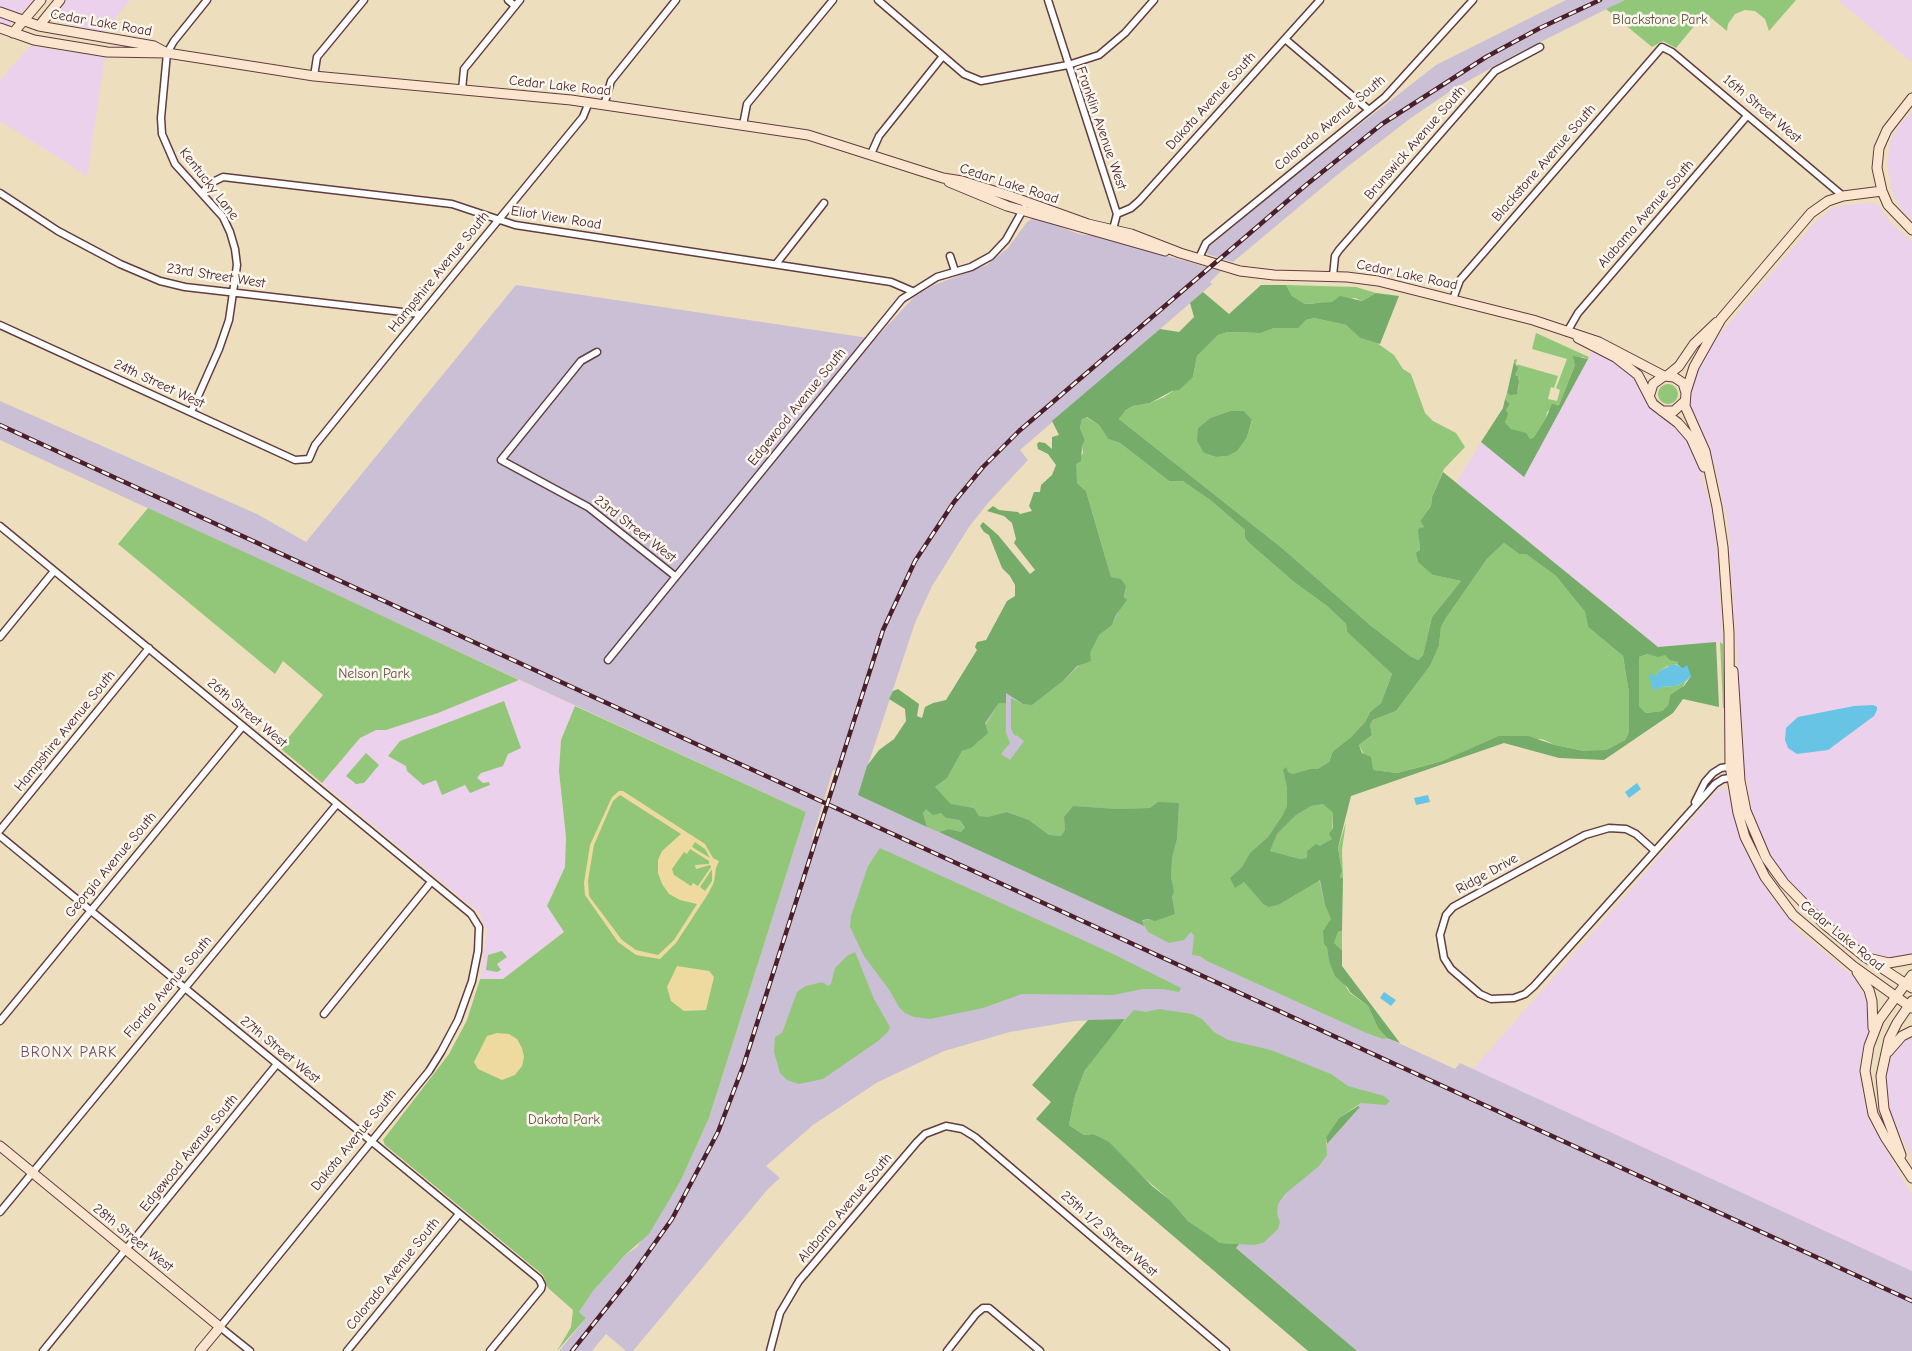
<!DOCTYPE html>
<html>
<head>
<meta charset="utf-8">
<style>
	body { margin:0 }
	canvas { display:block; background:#eddfbd }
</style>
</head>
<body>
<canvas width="1912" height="1351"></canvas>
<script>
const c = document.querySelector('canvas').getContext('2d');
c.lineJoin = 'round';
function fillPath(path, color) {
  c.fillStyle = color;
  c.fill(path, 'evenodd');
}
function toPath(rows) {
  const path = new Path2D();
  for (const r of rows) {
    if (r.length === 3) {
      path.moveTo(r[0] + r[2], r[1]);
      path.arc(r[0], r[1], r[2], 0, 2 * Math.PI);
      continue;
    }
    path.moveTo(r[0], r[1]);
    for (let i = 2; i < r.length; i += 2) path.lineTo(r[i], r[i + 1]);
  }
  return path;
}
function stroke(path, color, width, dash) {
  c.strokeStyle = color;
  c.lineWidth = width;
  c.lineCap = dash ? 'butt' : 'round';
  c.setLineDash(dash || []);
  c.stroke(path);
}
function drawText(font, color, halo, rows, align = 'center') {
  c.font = font + ' "Comic Neue",sans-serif';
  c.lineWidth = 5;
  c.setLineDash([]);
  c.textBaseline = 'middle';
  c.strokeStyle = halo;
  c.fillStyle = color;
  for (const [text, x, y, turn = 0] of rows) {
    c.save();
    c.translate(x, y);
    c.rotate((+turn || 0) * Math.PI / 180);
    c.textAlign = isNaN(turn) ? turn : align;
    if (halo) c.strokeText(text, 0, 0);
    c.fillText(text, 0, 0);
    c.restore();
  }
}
fillPath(toPath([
	[0,0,34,0,0,34],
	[66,0,130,0,104,32,61,23,58,12],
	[1838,0,1912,0,1912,63],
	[30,46,105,57,87,176,0,121,0,80],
	[1912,111,1912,221,1902,210,1894,197,1887,167,1890,142,1899,126],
	[1872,203,1879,206,1890,222,1912,241,1912,955,1889,959,1876,956,1860,947,1820,913,1794,887,1767,853,1754,821,1742,754,1743,737,1728,525,1715,465,1691,411,1690,405,1694,379,1708,348,1814,223,1833,208,1844,205],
	[1593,349,1632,372,1652,409,1670,421,1686,437,1697,458,1715,524,1723,642,1658,647,1456,483,1481,442,1524,476],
	[519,680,575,706,561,740,559,771,566,837,565,867,547,906,564,932,503,979,480,979,487,931,479,913,322,783,360,738,376,730,386,730,438,713],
	[1721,786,1727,790,1735,821,1745,849,1770,895,1799,931,1854,977,1867,1000,1870,1027,1861,1061,1863,1095,1870,1121,1912,1195,1912,1271,1473,1069],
	[1912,1035,1912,1158,1892,1119,1886,1085,1888,1066,1892,1053]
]), '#ebd1eb');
fillPath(toPath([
	[1566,0,1625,0,1516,54,1452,90,1411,118,1342,171,1233,262,1207,254,1208,248,1303,169,1436,65],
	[1034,217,1079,234,1095,236,1221,271,1210,282,1212,284,1203,292,1020,450,1028,460,988,503,969,527,932,586,915,623,858,795,1162,504,1325,748,1340,1016,1455,1069,1460,1063,1912,1271,1912,1351,1357,1351,1235,1247,1360,1107,1173,1021,1124,1019,1075,1021,1010,1032,944,1051,878,1082,813,1125,766,1166,780,1178,768,1189,633,1351,626,1351,606,1334,592,1351,559,1351,586,1318,579,1312,593,1291,625,1255,637,1247,681,1180,709,1118,806,812,0,440,0,401,257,514,306,542,516,285,875,339,914,297,934,285,987,265,1008,248,1027,222],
	[833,770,839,772,817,841,812,839]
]), '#cbbfd5');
fillPath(toPath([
	[1625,0,1796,0,1769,31,1765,19,1755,11,1745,10,1735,14,1728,24,1727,31,1705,13,1676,48,1663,41,1652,47,1606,9],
	[1286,285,1356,287,1376,293,1362,301,1355,298,1321,305,1314,303,1305,304,1292,296],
	[1314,318,1346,325,1360,338,1377,343,1394,355,1403,369,1411,374,1425,413,1433,421,1456,433,1465,447,1444,469,1432,497,1431,506,1420,521,1424,527,1419,539,1420,550,1433,575,1461,581,1432,617,1423,655,1418,660,1410,656,1370,625,1282,548,1119,419,1126,410,1133,406,1150,403,1164,397,1193,377,1197,356,1218,335,1228,332,1261,333,1274,328,1298,327,1306,320],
	[1230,411,1244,411,1252,421,1247,437,1227,456,1216,457,1204,453,1198,428,1210,418],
	[1536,333,1589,357,1588,359,1582,357,1575,365,1559,405,1557,404,1547,412,1546,418,1534,437,1530,439,1511,429,1505,422,1506,410,1510,404,1505,399,1507,393,1518,391,1519,382,1518,376,1515,375,1517,365,1514,362,1514,360,1517,359,1516,364,1558,376,1554,388,1551,387,1548,399,1557,401,1560,390,1556,388,1567,359,1532,349],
	[1668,394,10],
	[1086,417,1099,425,1108,439,1120,443,1169,481,1183,480,1209,499,1245,530,1245,538,1248,542,1294,582,1327,606,1346,624,1347,632,1392,674,1381,703,1370,712,1365,722,1350,738,1333,751,1329,762,1318,769,1310,769,1293,774,1283,770,1287,788,1287,806,1282,816,1268,837,1250,853,1242,867,1230,878,1244,882,1263,904,1280,904,1319,880,1325,905,1331,919,1327,947,1329,961,1350,993,1368,1006,1378,1028,1387,1038,1383,1039,1364,1032,1207,961,1200,956,1192,955,1194,936,1191,932,1184,940,1169,943,1148,932,1142,921,1175,914,1172,897,1174,891,1171,877,1172,858,1177,839,1179,803,1150,808,1118,809,1073,806,1064,817,1065,830,1061,836,1049,835,1029,820,1008,812,988,817,979,816,974,808,951,804,935,787,947,778,962,751,971,748,999,703,1006,703,1006,733,1010,743,1001,754,1010,760,1024,741,1016,735,1015,736,1011,729,1011,698,1023,704,1032,705,1063,681,1083,662,1099,635,1112,625,1124,601,1126,586,1121,579,1111,577,1086,491,1077,483,1075,474,1076,464,1083,453,1082,446,1085,440,1080,428,1082,419],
	[148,508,299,577,519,680,438,713,386,730,376,730,360,738,322,783,280,748,323,695,283,661,275,674,118,544],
	[1504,543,1519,554,1526,554,1556,576,1585,612,1588,627,1623,656,1629,693,1629,732,1625,740,1606,750,1599,751,1584,751,1555,745,1542,739,1485,743,1442,761,1397,773,1372,770,1359,745,1372,735,1370,725,1373,720,1396,711,1430,666,1439,646,1441,627,1446,618,1487,559],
	[1720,642,1723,644,1725,708,1723,708],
	[1648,654,1665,655,1678,662,1678,665,1674,664,1669,667,1668,666,1659,671,1656,676,1659,691,1661,687,1676,686,1686,681,1681,690,1670,695,1668,705,1662,711,1646,713,1639,706,1639,657],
	[504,701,521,748,508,754,503,766,481,773,477,778,483,783,489,782,490,785,470,793,465,785,442,795,436,780,423,785,407,771,406,766,388,756,400,741],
	[575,706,806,812,709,1118,681,1180,649,1234,625,1255,593,1291,579,1312,586,1318,557,1351,571,1327,573,1310,548,1288,543,1275,385,1145,383,1140,449,1054,467,1020,480,979,503,979,564,932,547,906,565,867,566,837,559,771,561,740],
	[366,753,379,765,364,783,356,784,346,776],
	[1323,804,1333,813,1332,839,1307,858,1300,859,1270,851,1277,834,1296,815,1311,806],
	[925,809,942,813,946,818,960,820,965,829,961,832,949,829,939,832,927,827,923,813],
	[1346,822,1342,850,1343,878,1340,877,1342,871,1338,848],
	[880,848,1109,952,1181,988,1179,992,1163,989,1143,989,1113,995,1022,994,983,1008,930,1019,914,1017,905,1013,899,1007,890,991,864,956,850,927,851,916,868,866],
	[1342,931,1342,950,1334,943,1338,932],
	[502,951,507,957,497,964,501,970,497,972,486,970,488,955],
	[855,952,874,999,890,1027,888,1032,878,1041,823,1079,799,1084,787,1080,780,1073,774,1052,775,1037,782,1033,797,992,806,986,822,982,828,986,831,984,835,968,847,956],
	[1159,1009,1192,1014,1202,1019,1214,1032,1228,1040,1271,1050,1331,1074,1348,1086,1384,1096,1390,1101,1386,1105,1361,1103,1339,1118,1326,1137,1327,1155,1319,1166,1285,1194,1278,1204,1277,1214,1280,1222,1278,1229,1263,1243,1254,1245,1220,1243,1210,1237,1188,1221,1170,1200,1093,1134,1084,1135,1069,1125,1075,1096,1085,1070,1103,1044,1134,1010,1146,1012]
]), '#92c77a');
fillPath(toPath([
	[1261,285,1286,285,1292,296,1305,304,1332,302,1340,296,1362,301,1376,293,1399,296,1380,344,1360,338,1346,325,1314,318,1306,320,1298,328,1274,328,1261,333,1228,332,1218,335,1197,356,1193,377,1179,390,1172,391,1150,403,1133,406,1126,410,1119,419,1282,548,1370,625,1410,656,1418,660,1423,655,1432,617,1461,581,1433,575,1418,562,1416,553,1420,550,1418,529,1424,527,1420,521,1431,506,1432,497,1443,472,1658,647,1716,642,1719,707,1683,699,1673,713,1604,760,1559,758,1504,743,1351,796,1338,848,1342,871,1340,877,1343,878,1342,931,1338,932,1334,943,1342,950,1342,966,1400,1043,1387,1038,1378,1028,1368,1006,1350,992,1348,988,1335,976,1329,961,1327,947,1324,944,1323,931,1331,919,1325,905,1320,880,1280,904,1269,907,1263,904,1244,882,1235,888,1230,878,1242,867,1250,853,1268,837,1282,816,1287,806,1287,788,1283,770,1286,767,1288,772,1293,774,1310,769,1318,769,1329,762,1333,751,1350,738,1365,722,1370,712,1381,703,1392,674,1347,632,1346,624,1327,606,1294,582,1248,542,1245,538,1245,530,1209,499,1183,481,1169,481,1120,443,1108,439,1099,425,1087,417,1082,419,1080,428,1085,440,1082,446,1081,461,1076,464,1077,483,1086,491,1111,577,1121,579,1126,586,1124,597,1127,600,1116,615,1112,625,1099,635,1090,653,1091,661,1077,666,1063,681,1032,705,1023,704,1006,693,1006,703,999,703,985,723,988,733,971,748,962,751,947,778,935,787,951,804,974,808,979,816,988,817,1007,812,1029,820,1049,835,1061,836,1065,830,1064,817,1073,806,1118,809,1150,808,1158,802,1179,803,1177,839,1172,858,1171,877,1174,891,1172,897,1175,914,1155,921,1149,919,1142,920,1144,926,939,832,949,829,961,832,965,828,960,820,946,818,941,813,933,815,926,809,923,813,927,827,858,795,867,766,879,750,894,739,906,721,905,709,889,699,893,691,898,689,919,704,917,716,922,718,925,707,933,703,946,700,977,650,975,647,977,642,986,640,1007,601,1015,596,1015,585,1010,576,1002,568,989,535,984,532,980,526,983,522,998,535,1030,574,1035,570,1014,543,1016,539,1012,523,1004,516,987,511,993,506,999,510,1018,512,1020,514,1032,511,1029,506,1034,492,1040,492,1041,485,1052,475,1056,465,1048,454,1038,449,1037,444,1039,442,1045,443,1052,449,1052,437,1059,435,1052,421,1160,329,1179,332,1194,317,1190,303,1203,292,1229,314],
	[1504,543,1519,554,1526,554,1556,576,1585,612,1588,627,1623,656,1629,693,1629,732,1625,740,1606,750,1584,751,1555,745,1528,736,1499,736,1442,761,1420,767,1397,773,1373,770,1371,757,1362,753,1359,745,1372,735,1370,725,1373,720,1396,711,1430,666,1439,646,1441,627,1446,618,1487,559],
	[1648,654,1658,657,1665,655,1670,660,1678,662,1678,665,1691,676,1684,686,1670,695,1668,705,1662,711,1646,713,1639,706,1639,657],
	[1323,804,1333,813,1333,828,1329,834,1332,839,1320,846,1316,844,1307,851,1307,858,1300,859,1270,851,1277,834,1296,815,1311,806],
	[1573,356,1588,359,1524,477,1481,442,1503,408,1505,399,1510,404,1506,410,1508,414,1505,422,1511,429,1526,433,1530,439,1534,437,1546,418,1552,404,1559,405,1575,365],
	[1514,362,1518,368,1515,375,1518,376,1519,382,1517,394,1511,395,1507,393],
	[1230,411,1244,411,1252,420,1247,437,1237,451,1227,456,1216,457,1204,453,1197,441,1198,428,1210,418],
	[1125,1019,1085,1070,1075,1096,1069,1125,1084,1135,1093,1134,1109,1142,1152,1186,1170,1200,1188,1221,1220,1243,1239,1244,1236,1248,1357,1351,1308,1351,1036,1119,1051,1102,1032,1085,1088,1020],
	[1358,1106,1360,1107,1327,1144,1326,1137,1339,1118]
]), '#75ac6a');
fillPath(toPath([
	[619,791,623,791,705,844,713,858,719,861,716,868,714,882,708,894,676,943,660,959,636,955,618,942,585,895,584,883,590,845,612,797],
	[620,795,681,834,662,851,658,860,658,873,662,884,669,894,680,900,697,904,674,940,658,955,636,950,622,940,589,896,588,880,594,845,613,801],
	[695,842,705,849,710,858,692,847],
	[690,849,709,861,709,864,695,865,696,869,710,865,711,867,698,886,693,883,691,886,674,875,672,869,684,852,687,854],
	[712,869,712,881,705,891,700,887],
	[677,966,709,971,714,977,706,1010,684,1011,671,1001,667,987],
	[497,1033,509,1034,517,1039,522,1048,524,1057,522,1066,515,1075,502,1080,478,1069,474,1062,487,1036]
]), '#eeda9e');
fillPath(toPath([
	[1674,664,1683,668,1687,665,1691,676,1686,681,1676,686,1661,687,1659,692,1657,687,1653,691,1649,674,1656,676,1659,671],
	[1873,705,1877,707,1877,710,1874,716,1828,750,1797,754,1788,748,1785,740,1786,728,1798,717,1854,706],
	[1637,783,1641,789,1629,798,1625,792],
	[1428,795,1430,802,1416,805,1414,798],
	[1384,992,1396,1000,1391,1006,1380,998]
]), '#67c4e5');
const street = toPath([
	[508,0,515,6],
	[878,0,964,74,981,81,1068,65,1099,55,1125,33,1154,0],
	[1048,0,1117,214,1112,233],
	[1285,39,1369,110],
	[314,76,317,57,364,0],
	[462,90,464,69,520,0],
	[604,105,611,81,676,0],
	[743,125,747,104,833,0],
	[871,154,879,136,943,56],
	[0,193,58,231,120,264,160,281,185,287,420,314],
	[202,193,211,183,223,177,452,204,515,225,891,282,912,291],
	[1117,214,1131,208,1139,201,1320,0],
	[950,256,955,271],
	[1199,258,1206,243,1385,97,1473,0],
	[776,264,824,203],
	[1333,276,1335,256,1339,250,1495,71,1540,47],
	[1453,299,1460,280,1662,47,1672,52,1843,196],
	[0,325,295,460,309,459,315,445,395,346,583,117,589,102],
	[1567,332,1578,313,1747,116],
	[597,352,581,361,501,460,588,507,675,576],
	[191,412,219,349,229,320,237,265,235,249,230,232,223,217,175,164,162,134,161,118,167,53,174,41,207,0],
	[0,526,471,914,479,927,478,951,472,981,458,1020,441,1052,429,1071,220,1327,250,1351],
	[0,637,54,571],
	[608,660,902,299,937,277,971,267,991,256,1006,240,1024,208],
	[1695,802,1705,782,1713,773,1721,768,1734,766],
	[1609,828,1626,829,1636,834,1655,851,1534,986,1525,994,1514,998,1491,999,1480,994,1451,969,1444,958,1440,935,1446,915,1453,907,1585,835,1609,828],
	[0,830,149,648],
	[0,836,539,1279,542,1285,541,1289,490,1351],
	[1655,851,1715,784,1723,779,1736,777],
	[324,1014,431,882],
	[0,1021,243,726],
	[0,1212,337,804],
	[43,1351,277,1064],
	[347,1351,459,1214],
	[770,1351,780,1313,799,1281,917,1142,925,1134,946,1126,962,1129,975,1137,1226,1351],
	[947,1351,976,1314,983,1308,989,1308,1040,1351]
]);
const secondary = toPath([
	[0,12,39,26,154,46,167,53],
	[39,26,60,0],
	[0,28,34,40,107,52,167,53,314,76,571,100,808,135,943,178,962,181,1010,196,1088,224,1131,234,1180,253,1240,271,1274,275,1347,277,1378,281,1533,320,1599,342,1664,376],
	[13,33,41,0],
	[1912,98,1887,130,1879,148,1877,168,1882,191,1888,205,1912,230],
	[949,182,1007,206,1165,251],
	[1578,338,1615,357,1638,375,1653,404,1678,423,1691,438,1704,467],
	[1667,376,1679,366,1694,344,1717,322],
	[1686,392,1694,367,1721,319,1811,213,1828,201,1843,196,1882,191],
	[1650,394,1653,384,1664,376,1674,377,1683,383,1686,393,1685,406,1705,451,1717,507,1723,547,1729,633,1730,766,1738,813,1745,837,1765,877,1793,915,1853,966,1912,1008],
	[1662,411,1674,411,1685,401],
	[1733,671,1740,781,1746,811,1766,858,1784,883,1824,924,1865,957,1912,988],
	[1872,959,1889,963,1912,959],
	[1857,972,1869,990,1872,1001,1873,1028],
	[1912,975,1879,1020,1869,1046,1865,1071,1873,1114,1885,1137,1912,1178],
	[1888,1052,1902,1036,1912,1031],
	[0,1146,220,1327,200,1351],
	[1901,1155,1884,1109,1881,1076,1889,1039,1897,1023,1912,1001]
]);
stroke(street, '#623c41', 9);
stroke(secondary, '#623c41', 11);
stroke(street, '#fff', 6);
stroke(secondary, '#fbe5cf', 9);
const rail = toPath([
	[0,425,1912,1301],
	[572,1351,630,1278,672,1219,718,1132,744,1064,883,630,915,561,954,502,983,467,1019,431,1306,185,1382,124,1486,57,1540,28,1600,0]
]);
stroke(rail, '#4a1f2b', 4.5);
stroke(rail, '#fbf7ec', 2.5, [8]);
drawText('14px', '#605143', '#fbf7ec', [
	["Blackstone Park",1660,20],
	["Nelson Park",374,674],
	["Dakota Park",564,1120]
]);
drawText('14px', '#4a1f2b', '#fbf7ec', [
	["Cedar Lake Road",101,23,10],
	["Cedar Lake Road",560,86,6],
	["Dakota Avenue South",1211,101,-48],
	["16th Street West",1762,109,40],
	["Colorado Avenue South",1330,123,-40],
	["Franklin Avenue West",1101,128,71],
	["Brunswick Avenue South",1415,143,-49],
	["Blackstone Avenue South",1544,163,-49],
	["Kentucky Lane",209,184,52],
	["Cedar Lake Road",1009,184,18],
	["Alabama Avenue South",1646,214,-49],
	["Eliot View Road",556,218,9],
	["Hampshire Avenue South",439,272,-51],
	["Cedar Lake Road",1407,275,12],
	["23rd Street West",216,276,9],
	["24th Street West",159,384,25],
	["Edgewood Avenue South",797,407,-51],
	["23rd Street West",635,529,38],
	["26th Street West",247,713,40],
	["Hampshire Avenue South",65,731,-51],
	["Georgia Avenue South",111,865,-50],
	["Ridge Drive",1487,874,-29],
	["Cedar Lake Road",1842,936,39],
	["Florida Avenue South",168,987,-50],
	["27th Street West",280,1050,39],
	["Dakota Avenue South",354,1140,-51],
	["Edgewood Avenue South",189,1153,-51],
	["Alabama Avenue South",845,1208,-50],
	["25th 1/2 Street West",1109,1234,41],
	["28th Street West",133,1238,39],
	["Colorado Avenue South",393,1274,-51]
]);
c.letterSpacing = '1px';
drawText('15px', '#714c64', '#fbf7ec', [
	["BRONX PARK",69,1053]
]);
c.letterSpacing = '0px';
</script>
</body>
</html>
